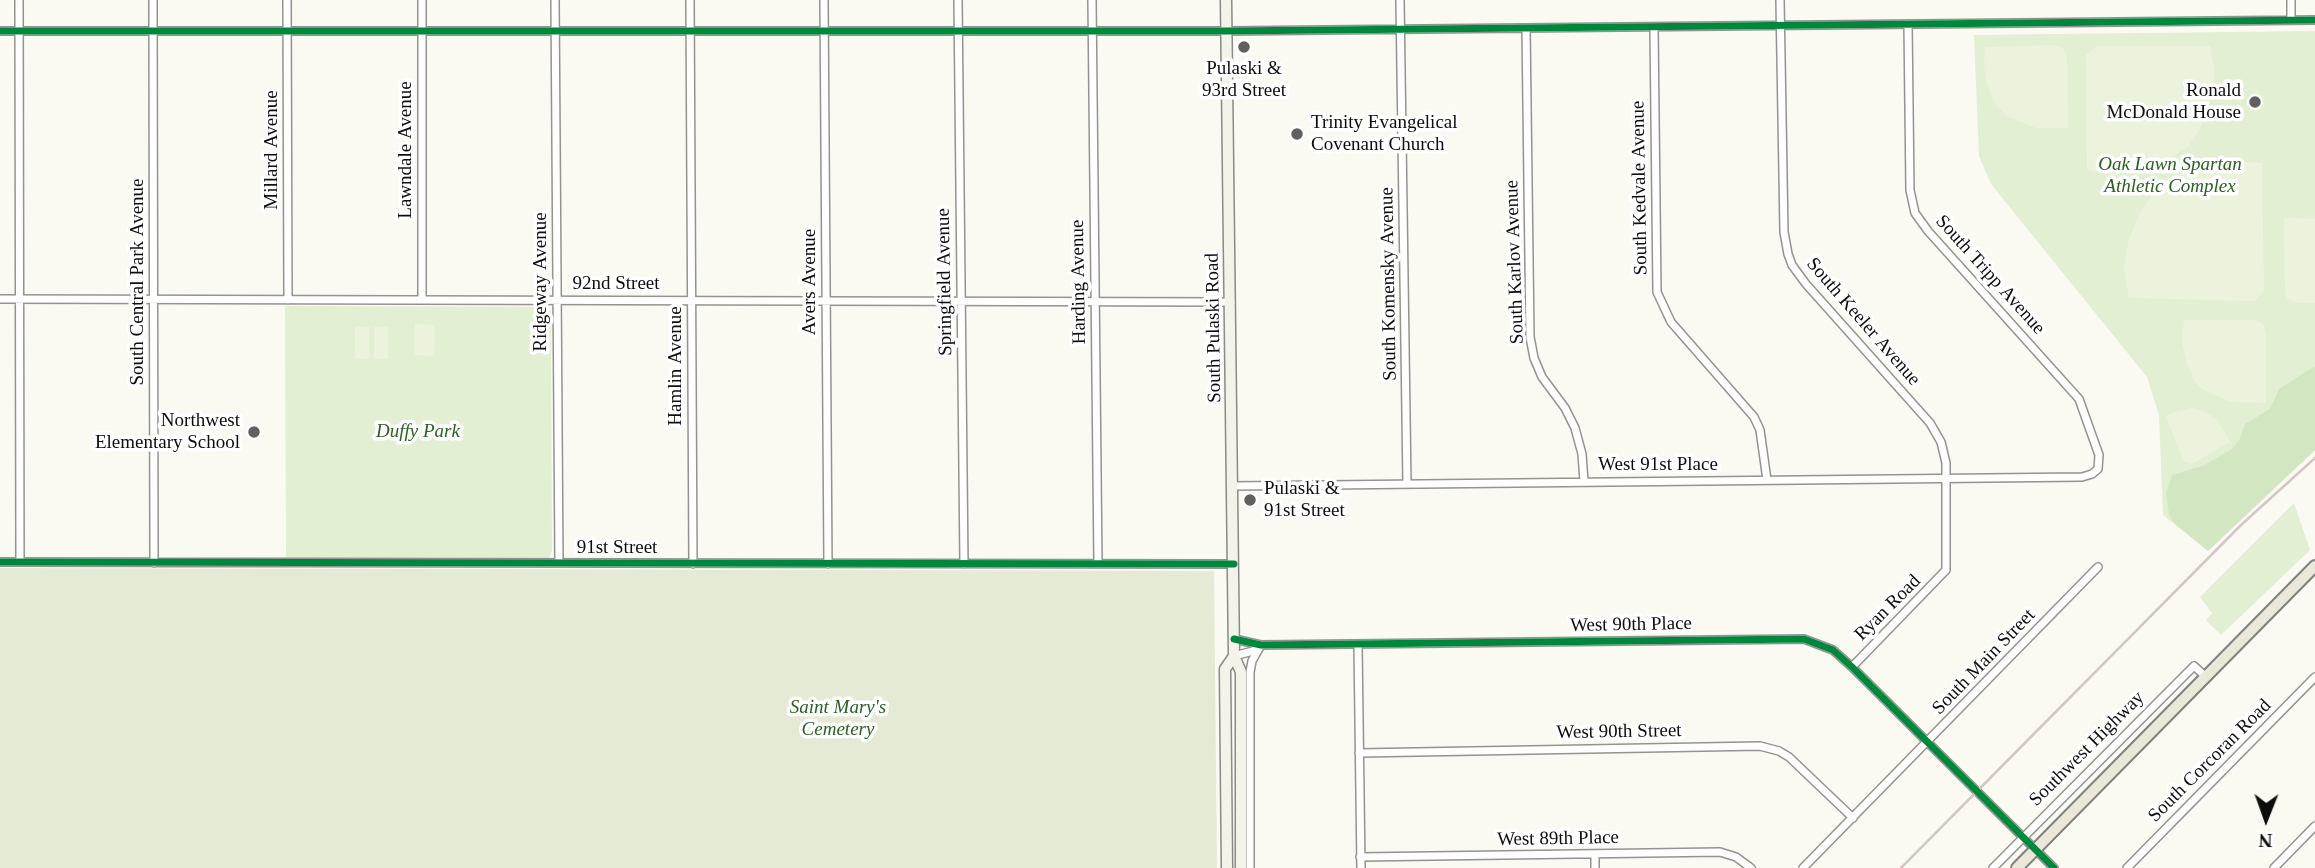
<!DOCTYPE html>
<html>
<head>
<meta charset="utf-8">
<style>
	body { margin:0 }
	#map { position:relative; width:2315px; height:868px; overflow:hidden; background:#faf9f2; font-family:"Times New Roman",serif }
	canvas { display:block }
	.north { position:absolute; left:2231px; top:784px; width:70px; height:70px; -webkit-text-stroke:5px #fff; paint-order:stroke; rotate:181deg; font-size:19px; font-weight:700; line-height:28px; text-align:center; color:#0d0d0d }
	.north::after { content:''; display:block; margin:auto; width:24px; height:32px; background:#0d0d0d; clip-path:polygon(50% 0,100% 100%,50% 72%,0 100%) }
</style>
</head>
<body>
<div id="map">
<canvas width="2315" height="868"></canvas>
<div class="north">N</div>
</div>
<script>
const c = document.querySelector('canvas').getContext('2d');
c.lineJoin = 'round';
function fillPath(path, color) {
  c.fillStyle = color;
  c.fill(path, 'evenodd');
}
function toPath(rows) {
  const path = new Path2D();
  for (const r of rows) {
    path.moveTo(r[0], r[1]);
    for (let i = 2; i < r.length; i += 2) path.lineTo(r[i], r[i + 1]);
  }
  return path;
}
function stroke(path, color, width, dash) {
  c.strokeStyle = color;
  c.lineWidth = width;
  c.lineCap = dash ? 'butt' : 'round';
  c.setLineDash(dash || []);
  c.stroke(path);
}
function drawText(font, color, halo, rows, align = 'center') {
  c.font = font + ' "Times New Roman",serif';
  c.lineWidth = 7;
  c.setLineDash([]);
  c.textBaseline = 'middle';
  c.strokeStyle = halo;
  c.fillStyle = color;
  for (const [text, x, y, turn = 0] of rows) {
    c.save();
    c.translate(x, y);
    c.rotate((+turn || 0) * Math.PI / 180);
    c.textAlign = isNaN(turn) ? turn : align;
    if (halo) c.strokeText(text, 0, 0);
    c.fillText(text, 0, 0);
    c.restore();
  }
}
fillPath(toPath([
	[2315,31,2315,450,2208,551,2163,515,2159,415,2147,377,1991,184,1979,156,1974,35],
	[285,306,549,307,551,312,552,551,549,558,286,559],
	[2294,503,2310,550,2221,635,2206,620,2212,613,2200,597]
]), '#e2efd3');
fillPath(toPath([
	[2315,366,2315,450,2208,551,2173,522,2169,514,2166,493,2172,475,2202,466,2231,450,2239,441,2245,424,2270,409,2279,389]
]), '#d2e6c2');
fillPath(toPath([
	[0,568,1214,571,1217,868,0,868]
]), '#e5ead6');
fillPath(toPath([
	[2054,45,2063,48,2067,56,2068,128,2036,128,2008,117,1995,104,1987,84,1984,66,1985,47],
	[2096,46,2210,46,2215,73,2212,97,2200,129,2188,147,2159,164,2135,172,2112,175,2087,170,2086,55],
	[2230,161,2262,163,2264,291,2254,301,2129,298,2124,268,2128,243,2137,218,2151,196,2172,179,2187,171],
	[2284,218,2315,219,2315,303,2298,303,2287,298,2285,294],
	[2184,320,2255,320,2263,324,2266,333,2266,403,2231,402,2202,389,2195,382,2187,364,2182,341],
	[415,324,435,325,434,356,414,355],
	[355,327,369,327,369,359,355,359],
	[374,327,388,327,388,359,374,359],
	[2192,408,2201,410,2217,419,2230,442,2192,464,2183,461,2166,416,2174,412]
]), '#ecf3dd');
const minor = toPath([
	[19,0,20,562],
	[153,0,154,563],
	[287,0,288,300],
	[422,0,422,300],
	[555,0,559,563],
	[690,0,693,564],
	[824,0,828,564],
	[958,0,964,564],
	[1092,0,1098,564],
	[1400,0,1407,484],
	[1780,0,1784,232,1788,254,1792,265,1806,284,1930,423,1941,442,1946,463,1946,570,1852,667],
	[2291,0,2291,20],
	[1654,27,1657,292,1671,322,1754,417,1760,430,1767,480],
	[1526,28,1530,337,1534,358,1542,377,1565,408,1575,428,1582,454,1584,481],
	[0,31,1226,31,2315,20],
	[0,299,1231,302],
	[1233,486,2082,477,2092,474,2098,469,2099,455,2079,399,1928,231,1915,213,1910,190,1908,24],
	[0,562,1234,564],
	[1234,639,1261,645,1804,639,1833,650,1852,667,2054,868],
	[1358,645,1361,868],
	[1234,656,1253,651,1259,647],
	[1359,753,1760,746,1779,751,1789,757,1853,818],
	[1595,854,1595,868],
	[1360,857,1720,852,1736,857,1751,868],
	[1250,868,1250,672,1252,661,1261,645],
	[1803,868,2098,567],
	[1993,868,2194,666,2206,677],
	[2127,868,2315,677],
	[2274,868,2315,826]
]);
const secondary = toPath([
	[1226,0,1234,656,1241,672,1241,868],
	[1227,868,1225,669,1234,656]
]);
const primary = toPath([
	[2017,868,2315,566]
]);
stroke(minor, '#949390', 10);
stroke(secondary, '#8a8a87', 13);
stroke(primary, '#81817d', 14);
stroke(minor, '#fefefd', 7);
stroke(secondary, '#f4f3ea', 10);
stroke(primary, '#ebe7d9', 10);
stroke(toPath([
	[1901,868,2241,525,2315,458]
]), '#d5c6c5', 2.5);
stroke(toPath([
	[0,31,1226,31,2315,20],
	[0,562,1234,564],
	[1234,639,1261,645,1804,639,1833,650,1852,667,2054,868]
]), '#00873e', 7);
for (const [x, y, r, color] of [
	[1244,47,7,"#60605d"],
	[2255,102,7,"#60605d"],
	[1297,134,7,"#60605d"],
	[254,432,7,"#60605d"],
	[1250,500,7,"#60605d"]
]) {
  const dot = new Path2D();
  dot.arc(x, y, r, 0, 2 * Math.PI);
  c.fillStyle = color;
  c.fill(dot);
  stroke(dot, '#fff', 2.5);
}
drawText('19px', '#0d0d0d', '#fff', [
	["Pulaski &",1244,69,"center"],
	["93rd Street",1244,91,"center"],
	["Ronald",2241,91],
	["McDonald House",2241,113],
	["Trinity Evangelical",1311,123,"left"],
	["Covenant Church",1311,145,"left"],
	["Northwest",240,421],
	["Elementary School",240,443],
	["Pulaski &",1264,489,"left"],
	["91st Street",1264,511,"left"]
], 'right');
drawText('19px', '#0d0d0d', '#fff', [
	["Millard Avenue",272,150,-90],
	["Lawndale Avenue",406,150,-90],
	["South Kedvale Avenue",1640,188,-91],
	["South Karlov Avenue",1515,262,-92],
	["South Tripp Avenue",1990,275,48],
	["South Central Park Avenue",138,282,-90],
	["Ridgeway Avenue",541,282,-90],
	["Avers Avenue",810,282,-90],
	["Springfield Avenue",945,282,-91],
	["Harding Avenue",1079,282,-91],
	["92nd Street",616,284],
	["South Komensky Avenue",1389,284,-91],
	["South Keeler Avenue",1863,322,49],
	["South Pulaski Road",1214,328,-91],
	["Hamlin Avenue",676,366,-90],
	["West 91st Place",1658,465],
	["91st Street",617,548],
	["Ryan Road",1888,608,-45],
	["West 90th Place",1631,625,-1],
	["South Main Street",1984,662,-46],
	["West 90th Street",1619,732,-1],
	["Southwest Highway",2087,749,-45],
	["South Corcoran Road",2210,761,-45],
	["West 89th Place",1558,839,-1]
]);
drawText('italic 19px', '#2b6022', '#fff', [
	["Oak Lawn Spartan",2170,165],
	["Athletic Complex",2170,187],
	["Duffy Park",418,432],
	["Saint Mary's",838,708],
	["Cemetery",838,730]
]);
</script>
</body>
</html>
